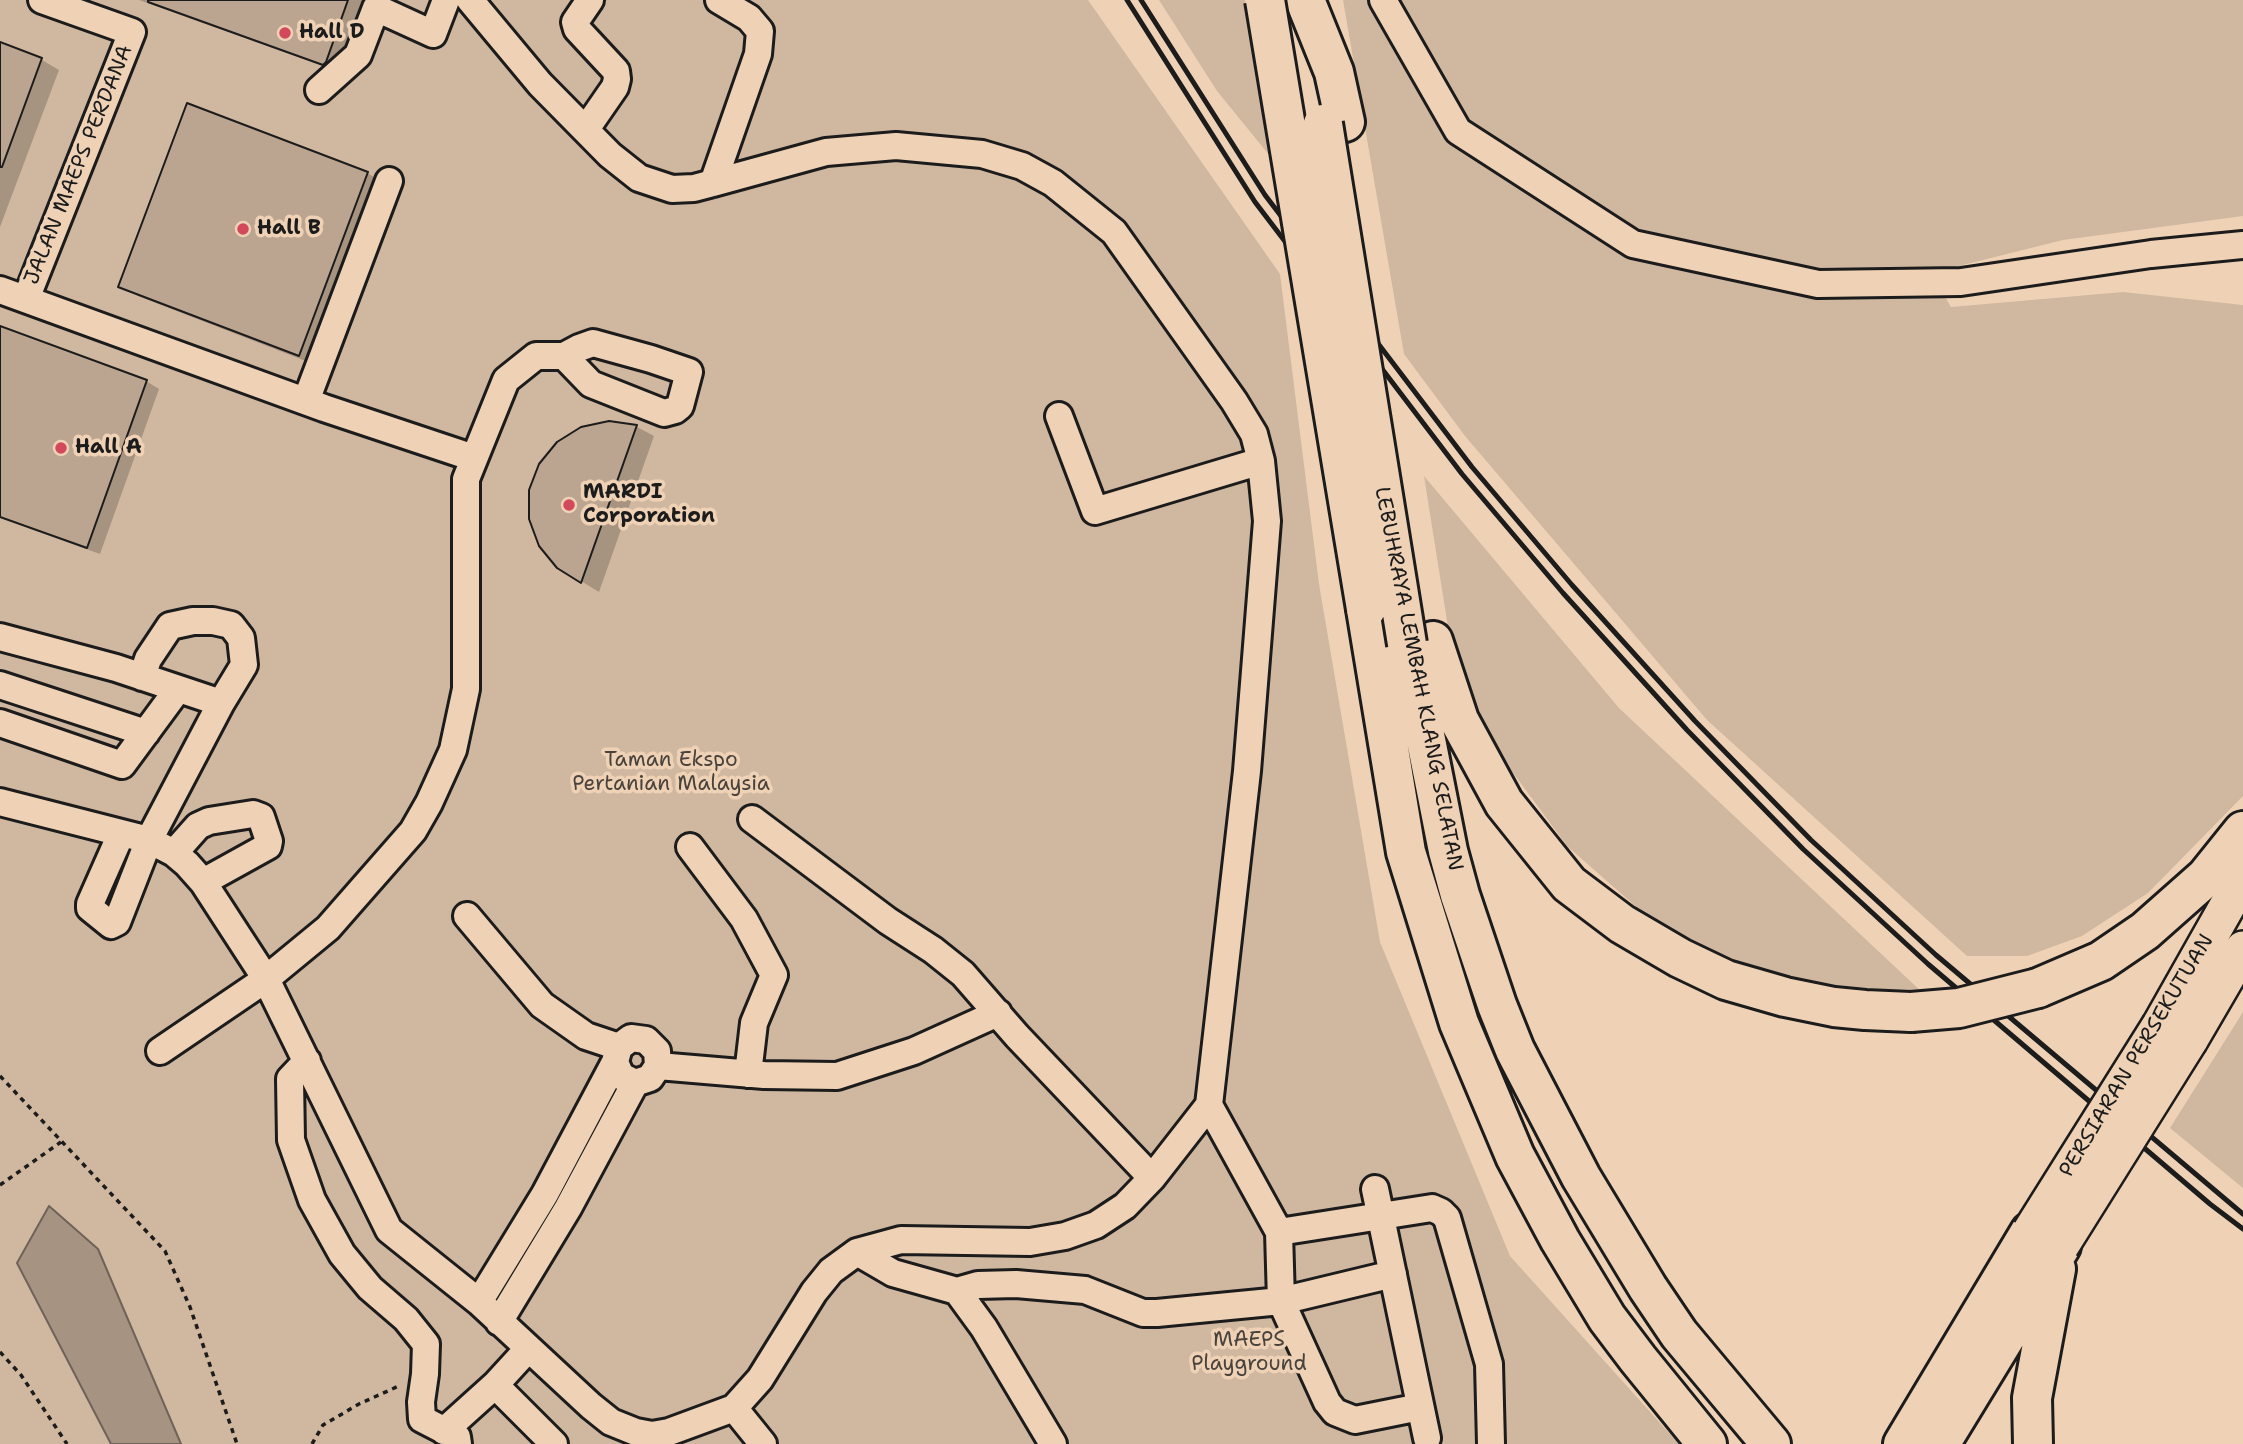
<!DOCTYPE html>
<html>
<head>
<meta charset="utf-8">
<style>
	body { margin:0 }
	canvas { display:block; background:#efd2b6 }
</style>
</head>
<body>
<canvas width="2243" height="1444"></canvas>
<script>
const c = document.querySelector('canvas').getContext('2d');
c.lineJoin = 'round';
function fillPath(path, color) {
  c.fillStyle = color;
  c.fill(path, 'evenodd');
}
function toPath(rows) {
  const path = new Path2D();
  for (const r of rows) {
    path.moveTo(r[0], r[1]);
    for (let i = 2; i < r.length; i += 2) path.lineTo(r[i], r[i + 1]);
  }
  return path;
}
function stroke(path, color, width, dash) {
  c.strokeStyle = color;
  c.lineWidth = width;
  c.lineCap = dash ? 'butt' : 'round';
  c.setLineDash(dash || []);
  c.stroke(path);
}
function drawText(font, color, halo, rows, align = 'center') {
  c.font = font + ' "Shantell Sans",sans-serif';
  c.lineWidth = 7;
  c.setLineDash([]);
  c.textBaseline = 'middle';
  c.strokeStyle = halo;
  c.fillStyle = color;
  for (const [text, x, y, turn = 0] of rows) {
    c.save();
    c.translate(x, y);
    c.rotate((+turn || 0) * Math.PI / 180);
    c.textAlign = isNaN(turn) ? turn : align;
    if (halo) c.strokeText(text, 0, 0);
    c.fillText(text, 0, 0);
    c.restore();
  }
}
fillPath(toPath([
	[0,0,1088,0,1280,274,1319,584,1380,942,1510,1256,1679,1444,0,1444],
	[1159,0,1245,0,1274,161,1217,91],
	[1343,0,2243,0,2243,216,2063,240,1931,273,1951,307,2123,292,2243,305,2243,796,2148,893,2082,936,2027,956,1967,956,1707,720,1465,436,1404,354],
	[1424,476,1619,708,1923,993,1811,983,1733,962,1650,919,1567,846,1494,747,1451,646],
	[2243,1012,2243,1188,2170,1128]
]), '#d0b8a0');
const water = toPath([
	[49,1206,98,1249,181,1444,111,1444,17,1263,49,1206]
]);
fillPath(water, '#a79382');
stroke(water, '#6f6359', 2);
fillPath(toPath([
	[139,0,363,0,337,71],
	[0,44,42,60,59,70,0,227],
	[367,173,384,183,316,365,138,296,121,286],
	[0,328,146,381,159,389,100,554,0,518],
	[609,423,637,427,654,436,599,592,558,567]
]), '#0003');
const building = toPath([
	[148,0,348,0,326,62,323,65,148,2,148,0],
	[0,42,42,58,2,167,0,167,0,42],
	[187,103,368,172,299,356,118,287,187,103],
	[0,326,147,380,87,548,0,517,0,326],
	[609,421,637,425,581,583,557,568,539,546,529,519,529,490,539,464,557,442,581,427,609,421]
]);
fillPath(building, '#bba590');
stroke(building, '#1c1c1c', 2);
const minor = toPath([
	[1383,0,1458,131,1633,244,1818,284,1961,282,2151,254,2243,245],
	[319,90,358,55,376,8,433,34,446,0],
	[586,129,615,87,617,79,616,71,577,29,575,22,590,0],
	[713,183,758,54,760,31,749,18,719,0],
	[0,290,324,408,474,458],
	[26,299,132,32,42,0],
	[306,401,389,181],
	[1059,416,1095,511,1261,461],
	[0,637,116,668,221,703],
	[0,685,146,733],
	[0,723,122,765,178,689],
	[0,802,149,840,174,853,187,864,203,882,266,979,389,1230,479,1302,591,1406,611,1422,636,1432,652,1435,669,1432,734,1408,760,1379,814,1292,831,1271,857,1252,901,1240,1030,1242,1065,1236,1096,1225,1125,1206,1152,1178,1209,1105,1247,771,1267,521,1261,461,1254,434,1234,401,1114,232,1053,183,1022,166,982,154,896,146,826,152,713,183,694,188,672,189,639,178,610,155,540,84,470,0],
	[752,819,888,921,933,950,963,974,1017,1036,1152,1178],
	[121,834,90,904,90,908,111,925,117,922,149,840,221,703,244,665,241,638,231,625,213,621,193,621,170,626,148,659,142,677],
	[690,847,744,919,774,975,754,1023,748,1074],
	[174,853,198,826,209,821,253,814,261,817,269,841,268,846,203,882],
	[467,916,542,1005,586,1036,619,1047],
	[160,1051,266,979,328,928,413,831,429,803,453,750,466,689,466,479,506,380,536,356,564,356,591,384,664,413,675,410,680,406,689,372,651,359,593,343,579,348,564,356],
	[307,1061,290,1079,291,1140,312,1200,342,1254,370,1288,406,1319,426,1344,425,1374,421,1402,422,1419,457,1437,458,1444],
	[658,1066,764,1075,837,1076,914,1051,998,1013],
	[1209,1105,1279,1232,1432,1208,1441,1212,1447,1218,1489,1364,1491,1444],
	[1375,1189,1427,1438],
	[1279,1232,1281,1301,1327,1402,1335,1412,1355,1420,1420,1407],
	[857,1252,893,1273,957,1291,978,1285,1016,1284,1085,1290,1143,1313,1157,1313,1281,1301,1393,1274],
	[957,1291,984,1328,1053,1444],
	[479,1302,545,1194,615,1062,619,1047,631,1038,646,1040,657,1051,658,1066,650,1078,635,1083,621,1076,615,1062],
	[499,1322,568,1208,635,1083],
	[495,1385,554,1444],
	[734,1408,763,1444],
	[444,1431,495,1385,528,1349]
]);
const major = toPath([
	[2160,1025,2243,878],
	[2190,1040,2243,949]
]);
const highway = toPath([
	[1305,0,1334,72,1345,122],
	[1366,609,1406,852,1459,1023,1515,1156,1560,1240,1607,1318,1638,1359,1707,1444],
	[1433,641,1459,720,1504,803,1569,884,1622,924,1680,958,1726,980,1785,997,1834,1007,1865,1010,1911,1012],
	[1407,644,1448,851,1460,895,1497,1005,1515,1050,1581,1177,1648,1288,1679,1334,1771,1444],
	[2038,988,2101,961,2145,931,2206,877,2243,831],
	[1903,1444,2030,1232],
	[1940,1444,2061,1246],
	[2033,1444,2032,1398,2056,1269]
]);
stroke(minor, '#1c1c1c', 32);
stroke(major, '#1c1c1c', 40);
stroke(highway, '#1c1c1c', 44);
stroke(toPath([
	[0,1076,165,1251,190,1307,237,1444],
	[0,1185,61,1142],
	[0,1352,21,1375,67,1444],
	[312,1444,323,1425,359,1404,401,1385]
]), '#1c1c1c', 3.5, [5, 5]);
stroke(minor, '#efd2b6', 26);
stroke(major, '#efd2b6', 35);
stroke(highway, '#efd2b6', 38);
stroke(toPath([
	[1127,0,1255,202,1462,474,1563,593,1687,730,1803,849,1928,964,2210,1204,2243,1229],
	[1141,0,1265,195,1472,467,1572,585,1695,721,1811,840,1936,955,2243,1214]
]), '#1c1c1c', 5);
const majorBridge = toPath([
	[2030,1232,2160,1025],
	[2061,1246,2190,1040]
]);
const highwayBridge = toPath([
	[1265,0,1366,609],
	[1323,124,1407,644],
	[1911,1012,1959,1008,2038,988]
]);
stroke(majorBridge, '#1c1c1c', 40, []);
stroke(highwayBridge, '#1c1c1c', 44, []);
stroke(majorBridge, '#efd2b6', 35);
stroke(highwayBridge, '#efd2b6', 38);
for (const [x, y, r, color] of [
	[285,33,7,"#d1495b"],
	[243,229,7,"#d1495b"],
	[61,448,7,"#d1495b"],
	[569,505,7,"#d1495b"]
]) {
  const dot = new Path2D();
  dot.arc(x, y, r, 0, 2 * Math.PI);
  c.fillStyle = color;
  c.fill(dot);
  stroke(dot, '#efd2b6', 2.5);
}
drawText('bold 21px', '#1c1c1c', '#efd2b6', [
	["Hall D",299,33],
	["Hall B",257,229],
	["Hall A",75,448],
	["MARDI",583,493],
	["Corporation",583,517]
], 'left');
drawText('21px', '#1c1c1c', '#efd2b6', [
	["JALAN MAEPS PERDANA",79,165,-68],
	["LEBUHRAYA LEMBAH KLANG SELATAN",1418,679,79],
	["PERSIARAN PERSEKUTUAN",2137,1056,-59]
]);
drawText('21px', '#49433d', '#efd2b6', [
	["Taman Ekspo",671,761],
	["Pertanian Malaysia",671,785],
	["MAEPS",1249,1341],
	["Playground",1249,1365]
]);
</script>
</body>
</html>
